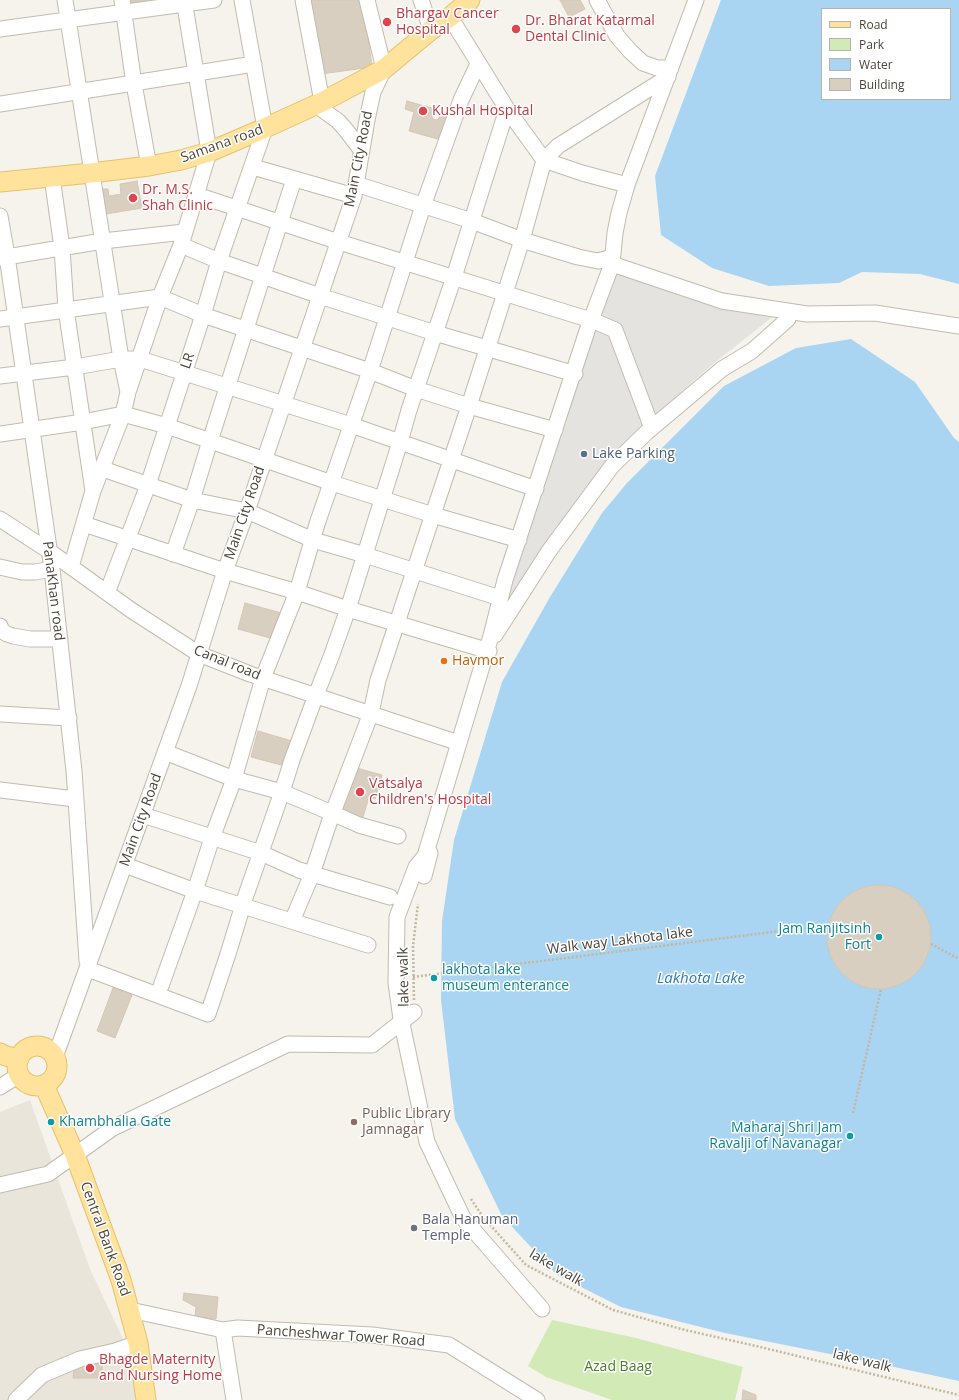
<!DOCTYPE html>
<html>
<head>
<meta charset="utf-8">
<style>
	body { margin:0 }
	#map { position:relative; width:959px; height:1400px; overflow:hidden; background:#f6f3ec; font-family:"Open Sans",sans-serif }
	canvas { display:block }
	.legend { position:absolute; left:821px; top:8px; width:130px; height:92px; box-sizing:border-box; background:#fff; border:1px solid #b7b4b0; margin:0; padding:5px 7px; list-style:none; font-size:12px; color:#4b4439 }
	.legend li { display:flex; align-items:center; gap:8px; height:20px }
	.legend b { width:20px; border:1px solid #b7b4b0 }
</style>
</head>
<body>
<div id="map">
<canvas width="959" height="1400"></canvas>
<ul class="legend">
<li><b style="height:5px;background:#ffe39c"></b>Road</li>
<li><b style="height:11px;background:#d2eab5"></b>Park</li>
<li><b style="height:11px;background:#a9d4f2"></b>Water</li>
<li><b style="height:11px;background:#d8cfc1"></b>Building</li>
</ul>
</div>
<script>
const c = document.querySelector('canvas').getContext('2d');
c.lineJoin = 'round';
function fillPath(path, color) {
  c.fillStyle = color;
  c.fill(path, 'evenodd');
}
function toPath(rows) {
  const path = new Path2D();
  for (const r of rows) {
    if (r.length === 3) {
      path.moveTo(r[0] + r[2], r[1]);
      path.arc(r[0], r[1], r[2], 0, 2 * Math.PI);
      continue;
    }
    path.moveTo(r[0], r[1]);
    for (let i = 2; i < r.length; i += 2) path.lineTo(r[i], r[i + 1]);
  }
  return path;
}
function stroke(path, color, width, dash) {
  c.strokeStyle = color;
  c.lineWidth = width;
  c.lineCap = dash ? 'butt' : 'round';
  c.setLineDash(dash || []);
  c.stroke(path);
}
function drawText(font, color, halo, rows, align = 'center') {
  c.font = font + ' "Open Sans",sans-serif';
  c.lineWidth = 3;
  c.setLineDash([]);
  c.textBaseline = 'middle';
  c.strokeStyle = halo;
  c.fillStyle = color;
  for (const [text, x, y, turn = 0] of rows) {
    c.save();
    c.translate(x, y);
    c.rotate((+turn || 0) * Math.PI / 180);
    c.textAlign = isNaN(turn) ? turn : align;
    if (halo) c.strokeText(text, 0, 0);
    c.fillText(text, 0, 0);
    c.restore();
  }
}
fillPath(toPath([
	[30,1100,90,1269,147,1390,147,1400,0,1400,0,1112]
]), '#eae5da');
fillPath(toPath([
	[552,1320,636,1338,743,1367,735,1400,612,1400,546,1377,528,1366]
]), '#d2eab5');
fillPath(toPath([
	[613,271,696,299,771,318,708,368,642,427,495,635]
]), '#e5e3e0');
fillPath(toPath([
	[721,0,959,0,959,284,920,274,862,272,839,283,769,286,712,268,661,235,655,176],
	[822,9,950,9,950,99,822,99],
	[851,339,915,382,954,438,959,442,959,1381,885,1365,725,1333,621,1307,557,1275,502,1216,455,1119,441,1000,442,921,454,840,502,682,550,597,602,513,627,483,724,386,796,348]
]), '#a9d4f2');
const building = toPath([
	[131,0,177,0,133,9,131,0],
	[311,0,363,0,372,67,321,74,311,0],
	[560,0,580,0,585,9,569,17,560,0],
	[407,101,435,109,432,119,438,120,441,111,448,113,441,140,409,131,414,112,405,109,407,101],
	[137,181,142,208,106,214,103,189,108,189,109,196,121,194,120,184,137,181],
	[245,603,285,614,277,640,238,629,245,603],
	[258,731,292,741,285,766,251,757,258,731],
	[353,767,382,775,375,799,369,797,363,817,340,810,353,767],
	[879,937,52],
	[113,988,132,995,115,1038,97,1031,113,988],
	[184,1293,218,1297,216,1319,195,1317,196,1307,183,1300,184,1293],
	[82,1362,102,1362,102,1378,73,1378,75,1364,82,1362],
	[743,1390,756,1395,756,1400,742,1400,743,1390]
]);
fillPath(building, '#d8cfc1');
stroke(building, '#d3c7b4', 1);
const minor = toPath([
	[65,0,121,359,128,392],
	[122,0,134,84,149,166],
	[303,0,322,102],
	[421,0,431,30],
	[597,0,617,36,630,51,643,63,657,68,671,68],
	[450,17,507,109,544,160,582,173,627,185],
	[0,29,214,0],
	[0,104,254,64],
	[316,105,338,121,346,130,362,151],
	[253,167,354,196],
	[52,177,62,248,66,309,93,491],
	[356,184,472,221,522,240,578,257,598,261,612,257],
	[197,195,339,242,594,321,615,330,652,428],
	[0,216,7,256,52,569,74,771,87,961],
	[181,245,219,261,320,296,435,333,575,374],
	[0,258,103,241,184,232],
	[612,264,722,301,807,314,875,313,959,326],
	[0,319,160,297,203,315,370,371,416,389,469,406,555,430],
	[0,376,75,367,121,359,140,359,351,425,536,489],
	[0,434,83,422,123,414,167,426,332,483,433,515,519,540],
	[103,469,192,500,247,511,313,540,365,555,500,598],
	[0,519,49,551,131,610,199,654,250,674,459,743],
	[84,524,225,571,297,592,348,609,489,651],
	[173,554,192,500,210,441,294,179],
	[0,567,22,572,35,572,52,569],
	[71,567,93,491,123,414,128,392,160,297,181,245,209,152,184,0],
	[107,593,148,485,203,315,219,261,265,128,242,0],
	[0,626,2,631,7,634,13,636,30,639,60,639],
	[495,635,549,551,612,466,647,432,722,369,752,351,788,319],
	[0,714,69,718],
	[165,752,234,779,282,792,332,813,359,825,398,836],
	[0,790,75,799],
	[143,815,261,853,299,870,390,897],
	[125,865,195,891,368,945],
	[424,876,430,853],
	[292,921,312,874,330,820,371,713,378,680,469,406,522,240,544,160,558,146,668,77],
	[88,969,208,1014,228,954,246,895,282,792,292,760,316,695,331,657,348,609,400,442,409,410,454,277,507,109],
	[161,986,195,891,212,838,234,779,263,678,297,592,317,524,370,371,423,206,461,100,478,64],
	[55,1057,189,686,225,571,247,511,354,196,367,120,373,92,384,69,367,0],
	[0,1087,19,1075],
	[0,1185,48,1174,113,1128,288,1044,372,1045,414,1012],
	[542,1309,463,1218,427,1142,401,1019,396,983,397,917,416,867,425,856,491,636,505,580,588,328,612,264,615,233,619,213,627,185,696,0],
	[130,1310,223,1330,238,1328,372,1335,449,1345,537,1400],
	[223,1330,234,1400],
	[16,1400,42,1375,80,1359,115,1351,138,1343]
]);
const major = toPath([
	[0,182,91,173,149,166,181,160,209,152,265,128,322,102,384,69,431,30,450,17,470,0],
	[37,1066,20],
	[0,1053,6,1056,19,1059],
	[44,1085,75,1155,121,1280,138,1343,146,1400]
]);
stroke(minor, '#c2bbae', 17);
stroke(major, '#e6c16a', 21);
stroke(toPath([
	[931,944,959,959],
	[413,977,829,925],
	[414,1000,413,946,418,904],
	[853,1113,881,989],
	[471,1199,483,1217,526,1265,613,1310,685,1330,756,1346,959,1395]
]), '#c4b79f', 2.5, [2, 2]);
stroke(minor, '#fff', 15);
stroke(major, '#ffe39c', 19);
for (const [x, y, r, color] of [
	[387,22,5,"#e0444e"],
	[516,29,5,"#e0444e"],
	[423,111,5,"#e0444e"],
	[133,198,5,"#e0444e"],
	[584,454,4,"#5c6f8a"],
	[444,661,4,"#e8710a"],
	[360,792,5,"#e0444e"],
	[879,937,4,"#0f9aa8"],
	[434,978,4,"#0f9aa8"],
	[51,1122,4,"#0f9aa8"],
	[354,1122,4,"#8d6e63"],
	[850,1136,4,"#0f9aa8"],
	[414,1228,4,"#6b7280"],
	[90,1368,5,"#e0444e"]
]) {
  const dot = new Path2D();
  dot.arc(x, y, r, 0, 2 * Math.PI);
  c.fillStyle = color;
  c.fill(dot);
  stroke(dot, '#fff', 1.5);
}
drawText('14px', '#be3a42', '#fff', [
	["Bhargav Cancer",396,14],
	["Hospital",396,30],
	["Dr. Bharat Katarmal",525,21],
	["Dental Clinic",525,37],
	["Kushal Hospital",432,111],
	["Dr. M.S.",142,190],
	["Shah Clinic",142,206],
	["Vatsalya",369,784],
	["Children's Hospital",369,800],
	["Bhagde Maternity",99,1360],
	["and Nursing Home",99,1376]
], 'left');
drawText('14px', '#4b4439', '#fff', [
	["Samana road",222,144,-20],
	["Main City Road",359,159,-79],
	["LR",188,361,-71],
	["Main City Road",245,513,-71],
	["PanaKhan road",53,591,83],
	["Canal road",227,663,22],
	["Main City Road",141,820,-70],
	["Walk way Lakhota lake",620,941,-7],
	["lake walk",404,977,-91],
	["Central Bank Road",105,1239,70],
	["lake walk",556,1268,30],
	["Pancheshwar Tower Road",341,1336,4],
	["lake walk",862,1361,14]
]);
drawText('14px', '#4e5e75', '#fff', [
	["Lake Parking",592,454]
], 'left');
drawText('14px', '#c56008', '#fff', [
	["Havmor",452,661]
], 'left');
drawText('14px', '#0d838f', '#fff', [
	["Jam Ranjitsinh",871,929],
	["Fort",871,945],
	["lakhota lake",442,970,"left"],
	["museum enterance",442,986,"left"],
	["Khambhalia Gate",59,1122,"left"],
	["Maharaj Shri Jam",842,1128],
	["Ravalji of Navanagar",842,1144]
], 'right');
drawText('14px', '#785e54', '#fff', [
	["Public Library",362,1114],
	["Jamnagar",362,1130]
], 'left');
drawText('14px', '#5b616d', '#fff', [
	["Bala Hanuman",422,1220],
	["Temple",422,1236]
], 'left');
drawText('14px', '#4a7f2a', '#fff', [
	["Azad Baag",618,1367]
]);
drawText('italic 15px', '#2e7ab2', '#fff', [
	["Lakhota Lake",701,979]
]);
</script>
</body>
</html>
